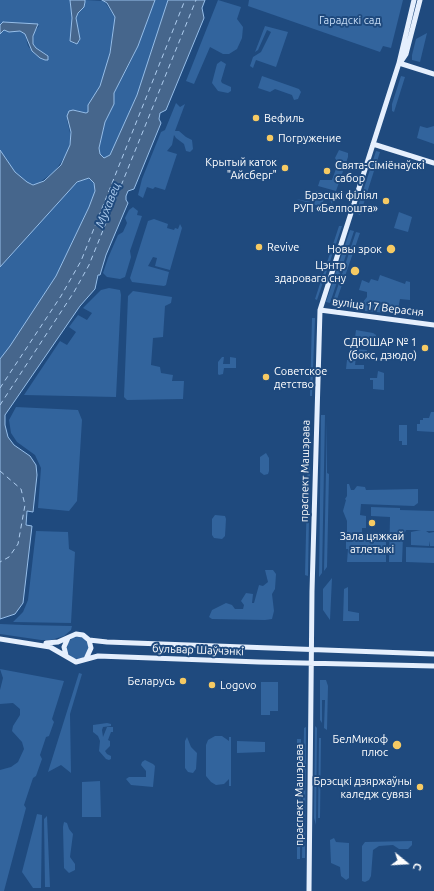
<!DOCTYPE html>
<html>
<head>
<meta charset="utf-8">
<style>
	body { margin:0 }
	#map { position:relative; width:434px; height:891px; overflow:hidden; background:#1f4a7e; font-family:Ubuntu,sans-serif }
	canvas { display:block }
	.north { position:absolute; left:386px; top:843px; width:40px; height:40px; -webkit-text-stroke:3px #1f4a7e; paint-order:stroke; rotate:108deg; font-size:11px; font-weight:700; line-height:16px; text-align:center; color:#fff }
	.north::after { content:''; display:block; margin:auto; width:14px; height:18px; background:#fff; clip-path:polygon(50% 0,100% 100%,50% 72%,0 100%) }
</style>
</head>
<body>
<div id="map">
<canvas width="434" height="891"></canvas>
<div class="north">С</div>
</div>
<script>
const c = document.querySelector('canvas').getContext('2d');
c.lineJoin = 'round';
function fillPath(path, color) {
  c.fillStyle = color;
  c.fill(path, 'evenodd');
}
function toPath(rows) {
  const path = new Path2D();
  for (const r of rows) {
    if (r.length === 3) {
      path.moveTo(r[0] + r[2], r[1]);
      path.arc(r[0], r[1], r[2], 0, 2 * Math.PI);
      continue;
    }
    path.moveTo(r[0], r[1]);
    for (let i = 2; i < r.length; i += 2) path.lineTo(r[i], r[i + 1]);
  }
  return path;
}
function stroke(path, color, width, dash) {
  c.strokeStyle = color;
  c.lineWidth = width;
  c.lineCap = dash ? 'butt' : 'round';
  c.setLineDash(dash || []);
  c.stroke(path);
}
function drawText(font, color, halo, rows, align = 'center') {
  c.font = font + ' Ubuntu,sans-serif';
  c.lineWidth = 4;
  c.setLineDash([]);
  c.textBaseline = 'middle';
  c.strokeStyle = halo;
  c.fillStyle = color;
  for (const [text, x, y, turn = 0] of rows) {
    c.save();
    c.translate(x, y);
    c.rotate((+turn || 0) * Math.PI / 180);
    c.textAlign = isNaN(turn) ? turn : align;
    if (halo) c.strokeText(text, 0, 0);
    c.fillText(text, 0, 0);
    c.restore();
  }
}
fillPath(toPath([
	[0,0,70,0,72,18,70,41,75,44,80,41,76,18,78,13,84,7,85,0,104,1,115,17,108,62,99,89,88,105,88,112,86,113,76,110,67,120,71,137,68,152,55,171,36,185,27,182,15,172,0,150,0,34,4,30,20,30,25,34,28,46,35,54,45,60,47,55,36,48,33,44,34,32,39,26,36,24,4,22,0,25],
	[155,0,168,0,140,88,110,155,104,158,100,154,99,148,105,122,114,104,114,93,134,55],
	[218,0,241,7,237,19,243,27,242,38,237,49,229,54,223,54,210,47,194,84,186,81],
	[249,0,403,0,391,48,383,46,380,52,248,6],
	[265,26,288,32,276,67,256,60,253,68,250,66,253,57,261,52,271,32,267,30,258,50,255,52],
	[427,33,420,62,412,60,412,55,416,39],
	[221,61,226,64,221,81,222,83,231,87,231,91,228,93,218,91,212,83,217,64],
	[262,76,299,89,301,92,298,99,294,100,292,95,275,89,270,92,258,88],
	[401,76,405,77,394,112,392,111,392,104],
	[176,103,180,107,185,104,175,131,179,131,186,137,192,140,193,149,190,152,186,151,184,144,176,138,174,135,172,145,167,151,177,154,165,190,155,187,153,189,147,187,143,198,138,195,142,179,161,132,165,130],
	[420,126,427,128,434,126,434,144,417,138],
	[339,150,348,153,348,157,336,191,318,186,320,180,332,180,338,163,335,158],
	[376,151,380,152,360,215,356,213],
	[85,178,92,180,95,186,94,196,89,207,56,276,10,346,0,359,0,267,72,186],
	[316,191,334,197,332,204,330,200,324,199,322,204,326,208,296,199,311,202],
	[133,207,138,211,137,215,142,216,130,251,131,257,125,277,120,279,107,277,103,273,108,258,118,235,123,232,127,223,125,218,129,210],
	[399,212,412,217,408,232,394,228],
	[154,219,168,224,167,228,174,230,175,228,178,229,180,224,182,228,170,270,155,266,157,258,153,257,148,266,169,272,166,285,164,286,132,282,130,278,148,221],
	[339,226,342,226,317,300,315,299],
	[350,230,354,231,330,303,326,302],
	[356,232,360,233,335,305,332,304],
	[380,275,405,284,406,281,410,282,410,300,400,299,397,314,365,311,363,302,367,297,367,292,359,290,362,280,369,283,371,279,378,281],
	[109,288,120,290,121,295,116,397,24,395,60,341,67,345,76,332,69,327,78,315,87,320,92,313,83,308,101,290],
	[133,291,172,297,171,303,165,306,163,337,153,338,151,365,160,367,161,373,173,375,172,381,184,381,183,399,127,400,124,397,128,296],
	[312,318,315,318,312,396,310,396],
	[356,330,373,333,376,335,375,342,361,342,361,338,355,338],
	[352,345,355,345,355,349,367,350,366,357,356,357,355,365,364,365,364,369,346,369,347,360,354,360],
	[222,357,224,357,223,364,230,364,230,357,236,358,236,368,224,368,223,374,219,375,218,374,218,362],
	[378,371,384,373,384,390,373,389,373,380,370,380,370,378,377,378],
	[16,407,78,410,82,420,77,501,69,511,38,508,41,468,35,455,17,442,11,433,9,420],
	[431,412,434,412,434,432,417,431,417,424,420,424,420,420,423,420,423,418,429,418],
	[321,415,325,415,322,573,319,577],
	[327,420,327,473,329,474,327,567,324,571],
	[399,425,407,425,407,445,402,445,402,441,399,441],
	[308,452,309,452,310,460,308,576,305,575],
	[266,453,269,458,269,471,268,474,264,475,260,472,260,457],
	[347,484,349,484,351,490,354,490,357,486,365,487,366,490,418,489,418,503,414,506,361,504,360,515,366,516,366,528,362,528,362,534,386,535,386,549,359,549,357,552,386,552,386,562,347,562,348,549,346,549,346,537,343,535,347,532,347,521,343,511,346,500,345,499,347,496],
	[371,507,400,508,400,510,434,511,434,531,426,531,429,533,434,532,434,546,430,546,430,541,429,546,411,545,411,532,421,530,406,530,403,537,402,562,389,562,390,517,371,516],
	[215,515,225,516,226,519,225,536,222,539,214,538,212,535,212,519],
	[36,531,68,532,69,549,75,552,71,623,13,622,23,612,28,600],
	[406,547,434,548,434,563,406,562],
	[265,570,273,570,276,574,275,589,272,594,274,611,272,619,265,620,212,619,209,617,212,610,226,603,232,605,235,609,243,609,244,605,241,601,246,593,253,594,252,603,254,603,259,585,263,586,268,582],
	[332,578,330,620,323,610,323,589],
	[348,587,348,611,359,613,359,621,343,621,344,589],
	[0,624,24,625,72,626,71,630,64,636,51,640,41,640,0,634],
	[78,648,11],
	[0,669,64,681,52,719,54,722,49,736,46,737,40,755,42,759,36,776,33,778,24,805,26,808,4,891,0,891,0,770,11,767,18,762,24,749,22,742,12,731,13,726,20,715,20,709,13,703,0,704,0,690,3,678],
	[79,673,82,674,70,714,71,773,61,765,48,772],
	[320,680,326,680,328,686,327,730,324,728,325,700,322,700,322,723,320,720],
	[261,682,278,682,278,711,270,711,270,715,261,715],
	[107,723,111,724,111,726,103,727,102,730,103,737,107,727,113,727,113,732,111,732,108,740,104,738,110,741,110,746,105,751,107,754,111,756,111,759,109,760,106,759,99,751,100,741,98,736,93,732,93,725],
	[315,726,317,728,316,825,314,818],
	[306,727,305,858,302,858,304,728],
	[215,736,222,736,229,741,229,737,231,737,231,786,229,786,229,779,224,784,216,785,211,782,206,776,206,745,208,740],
	[187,737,191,747,197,753,196,769,193,773,188,772,185,768,185,741],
	[319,738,321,738,320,818,318,818],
	[297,739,301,739,300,859,297,859],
	[237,741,265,742,265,752,237,753],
	[145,760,153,764,155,766,153,787,131,785,126,779,129,777,146,777,146,771,141,765,142,762],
	[100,781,101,817,82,817,82,782],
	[37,814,42,815,41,888,33,888,22,872],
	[47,816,50,887,45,887,44,819],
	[64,822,67,823,69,829,73,834,70,857,75,864,75,870,69,873,64,868,63,827],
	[334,838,336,842,349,843,349,878,346,880,341,876,340,867,331,863,330,840],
	[412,841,412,845,408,849,399,849,393,845,379,846,373,850,371,876,369,880,365,882,362,881,362,846,365,842]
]), '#32649d');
const water = toPath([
	[70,0,85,0,85,2,84,7,78,13,76,18,80,39,77,44,70,41,72,18,70,0],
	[102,0,155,0,138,46,114,93,114,104,105,122,99,148,100,154,104,158,110,155,137,95,168,0,205,0,202,8,204,18,166,110,160,113,159,119,161,123,134,189,128,191,126,196,126,200,128,203,106,255,100,275,98,275,95,289,80,306,5,415,5,425,8,437,14,445,30,456,36,465,37,475,33,512,27,511,26,525,32,526,23,603,15,614,0,619,0,359,10,346,56,276,89,207,95,191,94,183,89,178,77,182,0,267,0,150,15,172,27,182,33,185,44,181,61,165,70,145,71,132,67,116,69,111,73,110,86,113,88,112,88,105,100,86,110,53,115,17,107,3,102,0],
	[3,22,38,24,33,36,33,44,36,48,48,56,48,60,45,60,40,58,32,51,25,34,20,31,9,32,4,30,0,34,0,25,3,22]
]);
fillPath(water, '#46668c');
stroke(water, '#96bee9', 1);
stroke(toPath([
	[0,388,61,296,81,261,185,0],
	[0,405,74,292,89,265,196,0],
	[0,471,21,489,25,505,18,544,9,557,0,562]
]), '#aecdef', 1, [5, 4]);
stroke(toPath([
	[399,63,434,74],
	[400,63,406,54,420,0],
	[373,144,434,163],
	[320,310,434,325],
	[0,639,50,647,76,662,98,656,259,662,434,666],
	[89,640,107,642,434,654],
	[46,643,58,642,76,634,83,635,89,640,91,648,86,659],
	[66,655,64,647,68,638],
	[309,891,312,591,320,310,399,63,414,0]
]), '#e5effd', 5);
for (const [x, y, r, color] of [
	[256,118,4,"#f6ca63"],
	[270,138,4,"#f6ca63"],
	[285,168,4,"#f6ca63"],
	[327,171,4,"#f6ca63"],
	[386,201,4,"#f6ca63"],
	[259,247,4,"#f6ca63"],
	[391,249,5,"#f6ca63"],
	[355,271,5,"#f6ca63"],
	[425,348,4,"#f6ca63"],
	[266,377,4,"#f6ca63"],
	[372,523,4,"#f6ca63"],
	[183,681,4,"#f6ca63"],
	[212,685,4,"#f6ca63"],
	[397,745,5,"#f6ca63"],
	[420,787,4,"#f6ca63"]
]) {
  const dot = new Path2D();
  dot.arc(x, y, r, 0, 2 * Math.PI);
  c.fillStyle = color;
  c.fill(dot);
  stroke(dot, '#1f4a7e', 1.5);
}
drawText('11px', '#c7ddf6', '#1f4a7e', [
	["Гарадскі сад",350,20]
]);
drawText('11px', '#fff', '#1f4a7e', [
	["Вефиль",264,118,"left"],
	["Погружение",278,138,"left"],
	["Крытый каток",277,162],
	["\"Айсберг\"",277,175],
	["Свята-Сіміёнаўскі",335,165,"left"],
	["сабор",335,178,"left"],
	["Брэсцкі філіял",378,195],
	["РУП «Белпошта»",378,208],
	["Revive",267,247,"left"],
	["Новы зрок",382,249],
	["Цэнтр",346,265],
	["здаровага сну",346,278],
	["СДЮШАР № 1",417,342],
	["(бокс, дзюдо)",417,355],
	["Советское",274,371,"left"],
	["детство",274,384,"left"],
	["Зала цяжкай",372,536,"center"],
	["атлетыкі",372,549,"center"],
	["Беларусь",175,681],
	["Logovo",220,685,"left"],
	["БелМикоф",388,739],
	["плюс",388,752],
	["Брэсцкі дзяржаўны",412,781],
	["каледж сувязі",412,794]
], 'right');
drawText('11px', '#fff', '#1f4a7e', [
	["вуліца 17 Верасня",378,307,7],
	["праспект Машэрава",305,471,-89],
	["бульвар Шаўчэнкі",198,650,2],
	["праспект Машэрава",299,795,-90]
]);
drawText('italic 12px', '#aecdef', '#1f4a7e', [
	["Мухавец",108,205,-68]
]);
</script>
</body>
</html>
